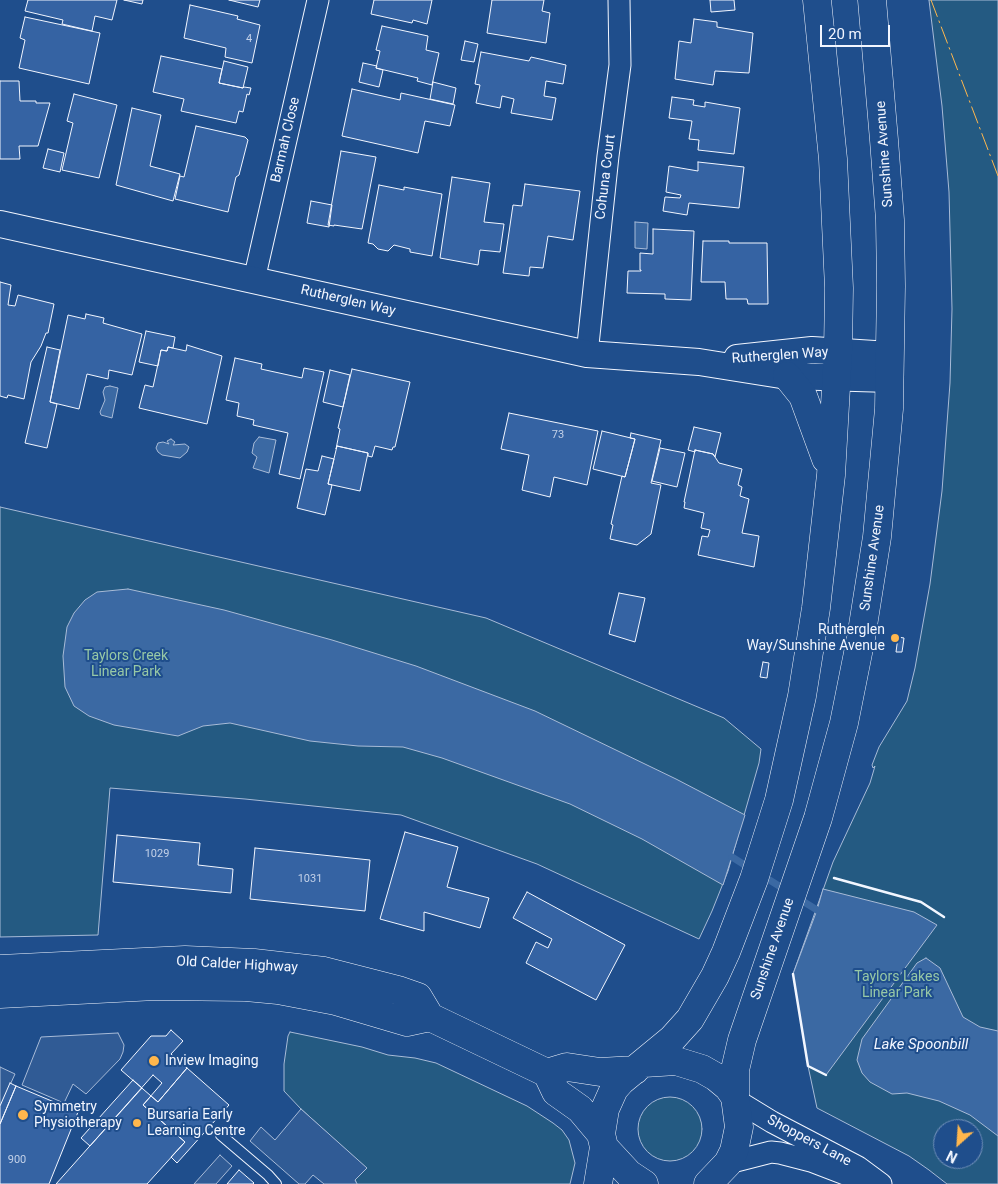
<!DOCTYPE html>
<html>
<head>
<meta charset="utf-8">
<style>
	body { margin:0 }
	#map { position:relative; width:998px; height:1184px; overflow:hidden; background:#1f4e8c; font-family:Roboto,sans-serif }
	canvas { display:block }
	.north { position:absolute; left:933px; top:1119px; width:50px; height:50px; box-sizing:border-box; background:#1f4e8c; border:1px solid #7391ba; border-radius:50%; rotate:206deg; font-size:14px; font-weight:700; line-height:20px; text-align:center; color:#f2f6ff }
	.north::after { content:''; display:block; margin:auto; width:18px; height:22px; background:#ffb74d; clip-path:polygon(50% 0,100% 100%,50% 72%,0 100%) }
	.scale { position:absolute; left:820px; top:25px; width:70px; height:22px; box-sizing:border-box; border:2px solid #f2f6ff; border-top:0; padding-left:6px; font-size:15px; line-height:18px; white-space:nowrap; color:#f2f6ff; -webkit-text-stroke:4px #1f4e8c; paint-order:stroke }
</style>
</head>
<body>
<div id="map">
<canvas width="998" height="1184"></canvas>
<div class="north">N</div>
<div class="scale">20 m</div>
</div>
<script>
const c = document.querySelector('canvas').getContext('2d');
c.lineJoin = 'round';
function fillPath(path, color) {
  c.fillStyle = color;
  c.fill(path, 'evenodd');
}
function toPath(rows) {
  const path = new Path2D();
  for (const r of rows) {
    if (r.length === 3) {
      path.moveTo(r[0] + r[2], r[1]);
      path.arc(r[0], r[1], r[2], 0, 2 * Math.PI);
      continue;
    }
    path.moveTo(r[0], r[1]);
    for (let i = 2; i < r.length; i += 2) path.lineTo(r[i], r[i + 1]);
  }
  return path;
}
function stroke(path, color, width, dash) {
  c.strokeStyle = color;
  c.lineWidth = width;
  c.lineCap = dash ? 'butt' : 'round';
  c.setLineDash(dash || []);
  c.stroke(path);
}
function drawText(font, color, halo, rows, align = 'center') {
  c.font = font + ' Roboto,sans-serif';
  c.lineWidth = 4;
  c.setLineDash([]);
  c.textBaseline = 'middle';
  c.strokeStyle = halo;
  c.fillStyle = color;
  for (const [text, x, y, turn = 0] of rows) {
    c.save();
    c.translate(x, y);
    c.rotate((+turn || 0) * Math.PI / 180);
    c.textAlign = isNaN(turn) ? turn : align;
    if (halo) c.strokeText(text, 0, 0);
    c.fillText(text, 0, 0);
    c.restore();
  }
}
const green = toPath([
	[929,0,998,0,998,1184,947,1184,929,1170,909,1156,817,1108,808,1066,793,974,833,862,870,783,875,766,873,768,872,765,879,747,907,701,915,668,930,584,942,491,950,383,952,309,949,192,942,106,929,0],
	[943,1129,973,1129,973,1159,943,1159,943,1129],
	[0,507,486,618,724,718,761,749,759,763,728,871,712,911,699,939,537,864,401,815,245,799,110,788,98,935,0,937,0,507],
	[290,1032,362,1047,388,1055,415,1058,436,1063,527,1106,553,1123,562,1130,569,1140,575,1163,570,1184,357,1184,355,1180,366,1168,301,1109,284,1091,284,1064,288,1036,290,1032],
	[670,1129,32]
]);
fillPath(green, '#245a82');
stroke(green, '#a8bbd7', 1);
const parking = toPath([
	[118,1033,124,1045,123,1052,120,1059,86,1094,73,1084,64,1103,22,1085,41,1037,118,1033],
	[0,1067,15,1074,0,1107,0,1067],
	[301,1109,367,1168,355,1180,357,1184,324,1184,313,1175,305,1184,299,1184,250,1141,261,1127,275,1140,301,1109],
	[220,1155,232,1166,216,1184,194,1184,220,1155]
]);
fillPath(parking, '#305b95');
stroke(parking, '#a8bbd7', 1);
const water = toPath([
	[635,222,648,223,647,249,635,248,635,222],
	[110,386,118,388,112,418,101,415,100,412,105,400,103,392,105,387,110,386],
	[259,437,276,440,269,473,253,468,257,457,252,453,254,443,259,437],
	[171,439,175,442,173,445,185,444,189,447,187,452,180,458,162,455,158,452,156,448,158,443,163,442,169,444,167,441,171,439],
	[128,589,224,610,332,640,416,666,535,711,676,779,745,815,723,885,642,839,570,804,442,758,403,747,358,746,310,741,230,723,203,726,178,736,114,725,89,716,74,706,65,687,63,656,67,627,74,613,85,600,97,592,128,589],
	[823,889,914,912,937,925,826,1075,808,1066,793,974,817,910,823,889],
	[926,958,940,968,963,1017,980,1027,998,1031,998,1136,970,1115,939,1101,907,1093,892,1094,870,1082,862,1073,857,1060,862,1039,917,963,926,958]
]);
fillPath(water, '#3b69a3');
stroke(water, '#a8bbd7', 1);
stroke(toPath([
	[732,857,751,869],
	[760,874,787,891],
	[796,897,817,910]
]), '#3b69a3', 7);
const building = toPath([
	[28,0,117,0,112,20,95,16,92,31,62,24,63,20,25,11,28,0],
	[124,0,143,0,142,4,124,0],
	[229,0,260,0,258,7,229,0],
	[374,0,432,0,427,24,413,20,412,23,371,14,374,0],
	[492,0,544,0,542,11,550,13,546,43,487,33,492,0],
	[710,0,734,0,735,10,711,12,710,0],
	[190,5,238,16,237,19,260,25,252,63,225,57,226,48,184,38,190,5],
	[25,17,100,33,89,84,19,68,25,40,20,38,25,17],
	[694,19,717,22,717,27,753,33,749,73,715,71,713,85,675,79,679,41,691,43,694,19],
	[382,26,428,36,426,50,439,53,432,85,417,81,418,78,376,68,380,51,376,50,382,26],
	[465,41,478,44,474,62,461,60,465,41],
	[481,52,529,61,531,57,566,65,563,84,546,81,544,96,556,98,552,120,511,113,514,99,502,96,500,108,476,103,480,85,475,84,481,52],
	[161,56,222,69,219,83,243,88,244,87,251,88,249,95,247,94,243,112,239,111,236,123,181,111,184,99,153,92,161,56],
	[224,61,248,67,243,88,219,83,224,61],
	[363,63,377,66,376,68,383,70,379,87,359,82,363,63],
	[0,81,19,81,20,101,36,101,36,103,50,103,38,146,19,146,20,159,0,159,0,81],
	[433,82,456,88,453,104,430,99,433,82],
	[352,89,400,100,401,93,455,105,450,126,425,121,418,153,342,136,352,89],
	[74,94,117,105,99,178,62,170,73,123,67,121,74,94],
	[672,97,694,100,693,105,705,107,705,102,740,108,734,154,698,150,699,140,689,139,692,121,669,118,672,97],
	[132,108,161,115,150,166,180,174,173,201,116,185,132,108],
	[196,126,245,137,248,140,239,175,236,177,228,212,175,199,180,176,184,177,196,126],
	[48,149,64,153,60,172,43,168,48,149],
	[341,151,376,157,362,229,334,225,334,226,328,225,341,151],
	[698,162,744,167,739,208,689,203,687,215,663,211,665,197,680,198,681,195,666,192,669,166,698,171,698,162],
	[452,177,490,183,484,222,504,224,500,252,480,250,478,265,440,258,452,177],
	[525,184,580,191,573,240,548,236,543,268,530,267,529,276,503,273,513,205,522,206,525,184],
	[379,185,404,190,404,187,442,194,432,256,410,252,410,249,394,245,388,251,378,249,373,244,368,243,379,185],
	[311,201,332,205,329,227,307,223,311,201],
	[653,229,694,231,691,300,665,299,665,294,627,293,628,271,641,271,641,270,640,270,640,253,653,254,653,229],
	[703,241,729,241,729,243,767,243,768,304,748,304,747,299,726,299,725,282,701,282,703,241],
	[0,282,11,285,8,305,15,306,18,295,54,304,48,333,46,333,41,346,31,362,24,399,8,395,7,398,0,396,0,282],
	[86,314,104,318,103,323,142,334,132,375,109,370,108,379,87,374,79,409,50,402,68,315,85,319,86,314],
	[146,331,175,337,173,348,168,347,167,351,161,350,158,366,139,362,146,331],
	[187,345,222,356,207,424,139,408,145,385,153,387,161,350,167,351,168,347,186,351,187,345],
	[47,347,60,350,50,402,57,404,47,448,25,443,47,347],
	[235,358,262,364,261,369,302,378,304,368,324,372,300,479,279,474,288,433,253,425,254,420,237,416,239,403,226,400,235,358],
	[352,369,410,382,395,447,393,447,392,450,375,446,372,457,368,456,368,453,337,446,336,449,340,429,338,428,352,369],
	[330,370,350,375,343,407,323,402,330,370],
	[509,413,598,431,587,485,554,477,550,497,522,490,529,455,501,449,509,413],
	[694,427,721,433,715,457,713,454,695,450,695,452,688,450,694,427],
	[602,431,635,439,625,477,593,469,602,431],
	[631,433,661,440,651,483,661,485,651,534,637,545,610,539,613,525,611,524,622,476,625,477,635,439,630,438,631,433],
	[337,446,368,453,360,491,328,484,337,446],
	[660,448,685,453,677,487,652,481,660,448],
	[695,450,713,454,719,463,742,469,738,485,742,487,740,496,749,499,742,533,759,536,754,567,698,555,702,536,708,537,710,530,701,528,704,513,684,508,685,502,684,502,695,450],
	[322,456,334,459,328,484,332,485,325,515,297,508,306,469,318,471,322,456],
	[619,593,645,598,635,642,609,634,619,593],
	[898,637,904,638,902,652,896,652,898,637],
	[763,662,769,663,767,678,760,677,763,662],
	[405,832,458,847,447,887,489,898,480,928,424,912,424,931,380,919,405,832],
	[117,835,200,843,198,865,233,869,231,893,113,882,117,835],
	[255,848,370,860,365,911,250,899,255,848],
	[527,892,625,945,596,1000,526,963,536,942,548,948,552,939,513,918,527,892],
	[171,1030,183,1041,171,1054,187,1068,158,1102,121,1070,151,1036,166,1036,171,1030],
	[187,1068,229,1105,177,1163,171,1157,185,1142,143,1105,151,1096,158,1102,187,1068],
	[153,1075,162,1083,143,1105,185,1142,147,1184,56,1184,153,1075],
	[133,1080,142,1088,90,1146,81,1138,133,1080],
	[10,1083,16,1086,0,1124,0,1106,10,1083],
	[16,1086,78,1112,49,1184,0,1184,0,1124,16,1086],
	[239,1170,254,1183,253,1184,227,1184,239,1170]
]);
fillPath(building, '#3563a3');
stroke(building, '#f2f6ff', 1);
const service = toPath([
	[221,1135,268,1175,276,1184]
]);
const minor = toPath([
	[254,280,318,0],
	[587,354,608,156,620,65,619,0],
	[736,1100,772,1122,858,1167,881,1184],
	[728,1163,771,1152,780,1153,811,1161,858,1179]
]);
const tertiary = toPath([
	[0,224,587,354,699,362,787,376,890,379],
	[737,358,812,350,890,355]
]);
const primary = toPath([
	[787,376,803,396,826,459],
	[0,969,185,960,254,963,324,971,398,990,418,997,430,1017,547,1073,556,1092,580,1109,601,1134],
	[0,994,155,986,246,987,278,990,336,1001,407,1022,430,1017],
	[644,1063,676,1061,702,1069,716,1077,728,1087,735,1097,739,1127,734,1151,728,1163,708,1184],
	[547,1073,567,1067,600,1072,635,1070],
	[735,1097,735,1070,742,1040,818,818,844,723,861,638,877,537,889,409,891,286,890,220,884,140,872,0],
	[598,1184,604,1147],
	[644,1184,629,1174,604,1147,601,1134,605,1109,614,1089,621,1081,672,1039,690,1019,715,976,726,952,754,879,779,800,802,696,816,608,831,475,838,352,839,288,833,159,817,0]
]);
stroke(service, '#f2f6ff', 12);
stroke(minor, '#f2f6ff', 23);
stroke(tertiary, '#f2f6ff', 28);
stroke(primary, '#f2f6ff', 29);
stroke(service, '#1f4e8c', 10);
stroke(minor, '#1f4e8c', 21);
stroke(tertiary, '#1f4e8c', 26);
stroke(primary, '#1f4e8c', 28);
stroke(toPath([
	[834,878,921,902,944,917],
	[793,974,808,1066,826,1075]
]), '#f2f6ff', 2.5);
stroke(toPath([
	[931,0,998,176]
]), '#ffb74d', 1, [18, 4, 2.5, 4]);
for (const [x, y, r, color] of [
	[895,638,5,"#ffb74d"],
	[154,1061,6,"#ffb74d"],
	[23,1115,6,"#ffb74d"],
	[137,1123,5,"#ffb74d"]
]) {
  const dot = new Path2D();
  dot.arc(x, y, r, 0, 2 * Math.PI);
  c.fillStyle = color;
  c.fill(dot);
  stroke(dot, '#1f4e8c', 2);
}
drawText('11px', '#c3d1e8', null, [
	["4",249,39],
	["73",558,435],
	["1029",157,854],
	["1031",310,879],
	["900",17,1160]
]);
drawText('14px', '#f2f6ff', '#1f4e8c', [
	["Barmah Close",286,140,-77],
	["Sunshine Avenue",885,154,-94],
	["Cohuna Court",606,177,-83],
	["Rutherglen Way",348,301,13],
	["Rutherglen Way",780,356,-4],
	["Sunshine Avenue",873,558,-82],
	["Sunshine Avenue",773,949,-71],
	["Old Calder Highway",237,965,3],
	["Shoppers Lane",809,1141,28]
]);
drawText('14px', '#f2f6ff', '#1f4e8c', [
	["Rutherglen",885,630,"right"],
	["Way/Sunshine Avenue",885,646,"right"],
	["Inview Imaging",165,1061],
	["Symmetry",34,1107],
	["Physiotherapy",34,1123],
	["Bursaria Early",147,1115],
	["Learning Centre",147,1131]
], 'left');
drawText('14px', '#97c8a6', '#1f4e8c', [
	["Taylors Creek",126,656],
	["Linear Park",126,672],
	["Taylors Lakes",897,977],
	["Linear Park",897,993]
]);
drawText('italic 15px', '#f2f6ff', '#1f4e8c', [
	["Lake Spoonbill",921,1045]
]);
</script>
</body>
</html>
